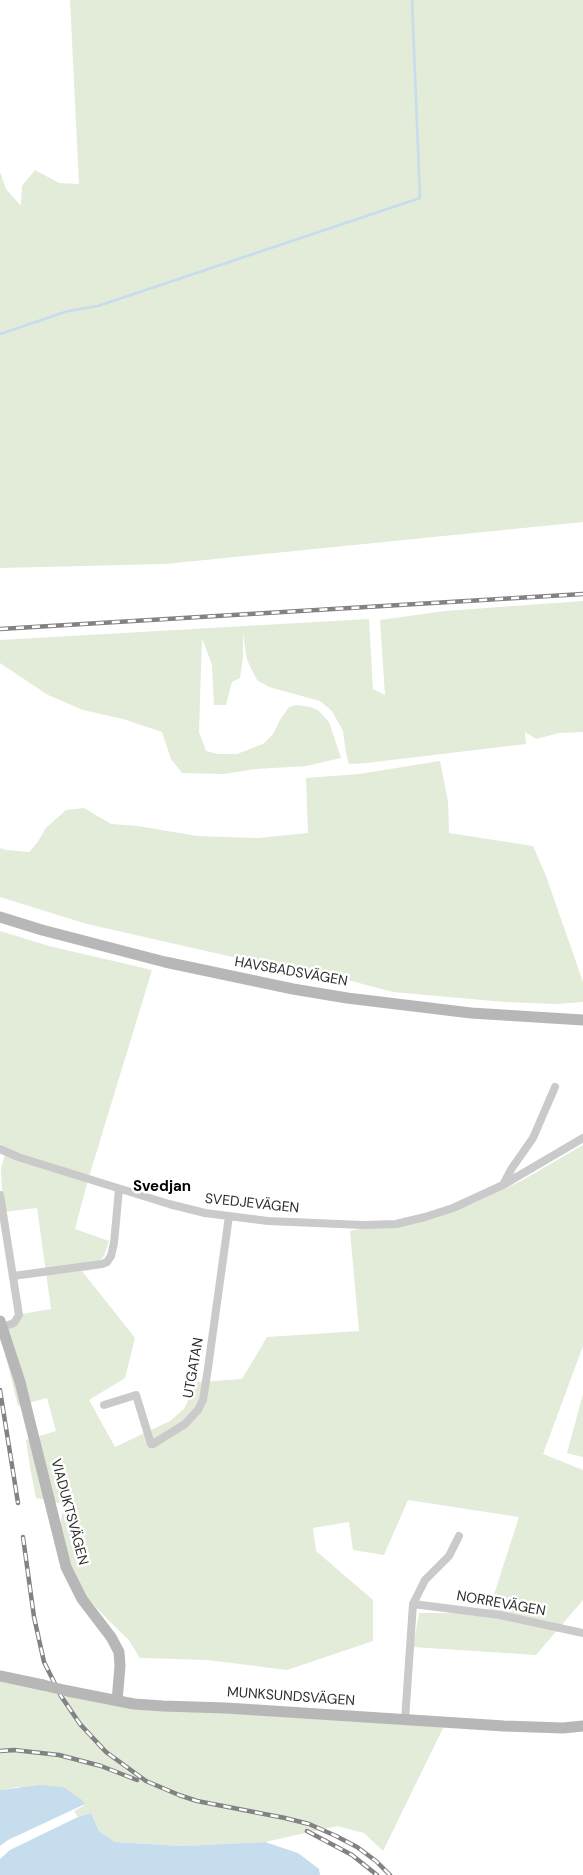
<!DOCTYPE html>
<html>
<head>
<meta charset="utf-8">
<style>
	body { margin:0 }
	canvas { display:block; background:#fff }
</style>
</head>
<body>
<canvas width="583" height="1875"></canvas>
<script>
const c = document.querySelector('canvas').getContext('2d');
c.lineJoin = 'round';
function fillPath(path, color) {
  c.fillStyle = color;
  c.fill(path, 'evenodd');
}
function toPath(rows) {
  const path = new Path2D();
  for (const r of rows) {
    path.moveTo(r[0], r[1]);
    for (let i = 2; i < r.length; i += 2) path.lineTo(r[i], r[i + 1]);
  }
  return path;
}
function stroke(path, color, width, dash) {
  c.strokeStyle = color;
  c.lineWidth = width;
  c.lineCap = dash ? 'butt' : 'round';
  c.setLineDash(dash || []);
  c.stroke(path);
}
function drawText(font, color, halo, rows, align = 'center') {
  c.font = font + ' "DM Sans",sans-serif';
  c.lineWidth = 5;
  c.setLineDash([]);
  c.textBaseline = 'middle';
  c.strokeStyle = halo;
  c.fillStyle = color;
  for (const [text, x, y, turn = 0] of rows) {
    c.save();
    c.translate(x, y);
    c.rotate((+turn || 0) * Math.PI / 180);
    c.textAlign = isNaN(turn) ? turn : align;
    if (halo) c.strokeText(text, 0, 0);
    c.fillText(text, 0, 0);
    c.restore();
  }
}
fillPath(toPath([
	[70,0,583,0,583,522,165,564,0,568,0,172,6,189,21,206,22,186,35,170,59,183,79,184],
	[583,601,583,732,559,733,536,739,525,732,526,744,366,763,349,764,346,753,343,731,332,711,320,701,269,687,257,680,247,660,243,634,243,657,240,678,232,682,226,705,214,705,212,665,202,638,199,732,206,751,218,754,237,754,263,744,273,734,280,720,289,707,296,705,310,707,318,710,329,722,341,758,306,766,256,769,223,774,182,773,171,759,162,732,123,719,83,710,48,695,0,663,0,640,369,619,373,689,385,695,380,620,445,611],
	[440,761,448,801,449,833,533,846,546,876,583,982,583,1002,555,1004,505,1002,393,992,325,974,275,964,237,958,87,924,0,897,0,848,6,850,29,852,37,843,46,828,66,810,84,808,111,824,138,826,197,836,258,838,308,833,306,778,359,774],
	[0,931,49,946,152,970,88,1180,75,1229,109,1241,104,1256,92,1270,82,1271,135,1338,125,1378,89,1400,115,1447,170,1421,184,1409,197,1382,242,1379,267,1337,359,1331,350,1231,472,1204,523,1180,583,1145,583,1346,543,1454,583,1470,583,1600,536,1655,413,1647,419,1613,488,1613,519,1517,408,1500,384,1555,353,1550,349,1522,313,1528,316,1551,373,1600,373,1641,287,1670,208,1660,140,1658,128,1639,109,1621,82,1592,68,1563,59,1530,64,1504,36,1498,30,1467,26,1440,56,1431,47,1398,18,1406,0,1333,16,1315,51,1309,37,1208,3,1212,1,1168,7,1148,0,1144],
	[583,1394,583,1457,567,1453],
	[0,1677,114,1700,446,1722,383,1851,364,1833,337,1826,265,1842,182,1846,115,1842,99,1831,91,1813,78,1817,74,1811,85,1805,18,1787,0,1790]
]), '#e3ebd9');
fillPath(toPath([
	[41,1785,63,1787,82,1800,85,1804,8,1840,0,1846,0,1790],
	[91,1813,99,1831,115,1842,182,1846,265,1842,298,1853,319,1869,320,1875,0,1875,0,1859,10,1850,78,1817]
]), '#c5ddec');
stroke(toPath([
	[0,334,68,311,98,306,420,198,412,0]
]), '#c5ddec', 2.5);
stroke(toPath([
	[0,1149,18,1157,169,1204,205,1213,268,1221,363,1225,396,1224,425,1217,453,1208,503,1185,583,1138],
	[504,1183,512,1168,533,1138,555,1087],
	[0,1195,19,1315,14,1323,2,1327],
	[13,1276,102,1264,107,1262,111,1256,114,1243,119,1189],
	[104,1405,136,1395,151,1444,153,1444,185,1424,198,1410,203,1400,208,1368,229,1216],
	[413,1604,500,1615,583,1633],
	[405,1720,413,1604,425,1580,449,1556,459,1536]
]), '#cacaca', 8);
stroke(toPath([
	[0,917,42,930,165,962,293,989,347,998,471,1013,583,1020],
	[0,1321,20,1382,66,1567,82,1599,111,1637,119,1652,120,1666,117,1701],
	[0,1676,43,1685],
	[68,1691,134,1704,163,1706,226,1708,504,1726,563,1728,583,1726]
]), '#b7b7b7', 11);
const rail = toPath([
	[0,629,583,594],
	[0,1390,18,1503],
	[23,1537,34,1617,44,1662,61,1696,80,1724,106,1752,146,1781,179,1795,197,1801,285,1818,309,1824,336,1836,357,1847,376,1861,390,1875],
	[0,1751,14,1750,59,1755,101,1766,137,1780],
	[307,1831,352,1855,377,1875]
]);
stroke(rail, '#828282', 4.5);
stroke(rail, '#fff', 2.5, [8]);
stroke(toPath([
	[43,1685,68,1691]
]), '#b7b7b7', 11);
drawText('14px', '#2d2d2d', '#fff', [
	["HAVSBADSVÄGEN",291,972,10],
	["SVEDJEVÄGEN",252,1204,6],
	["UTGATAN",194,1368,-80],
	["VIADUKTSVÄGEN",69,1512,75],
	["NORREVÄGEN",501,1604,10],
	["MUNKSUNDSVÄGEN",291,1697,4]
]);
drawText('bold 15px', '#000', '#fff', [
	["Svedjan",162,1187]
]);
</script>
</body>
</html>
